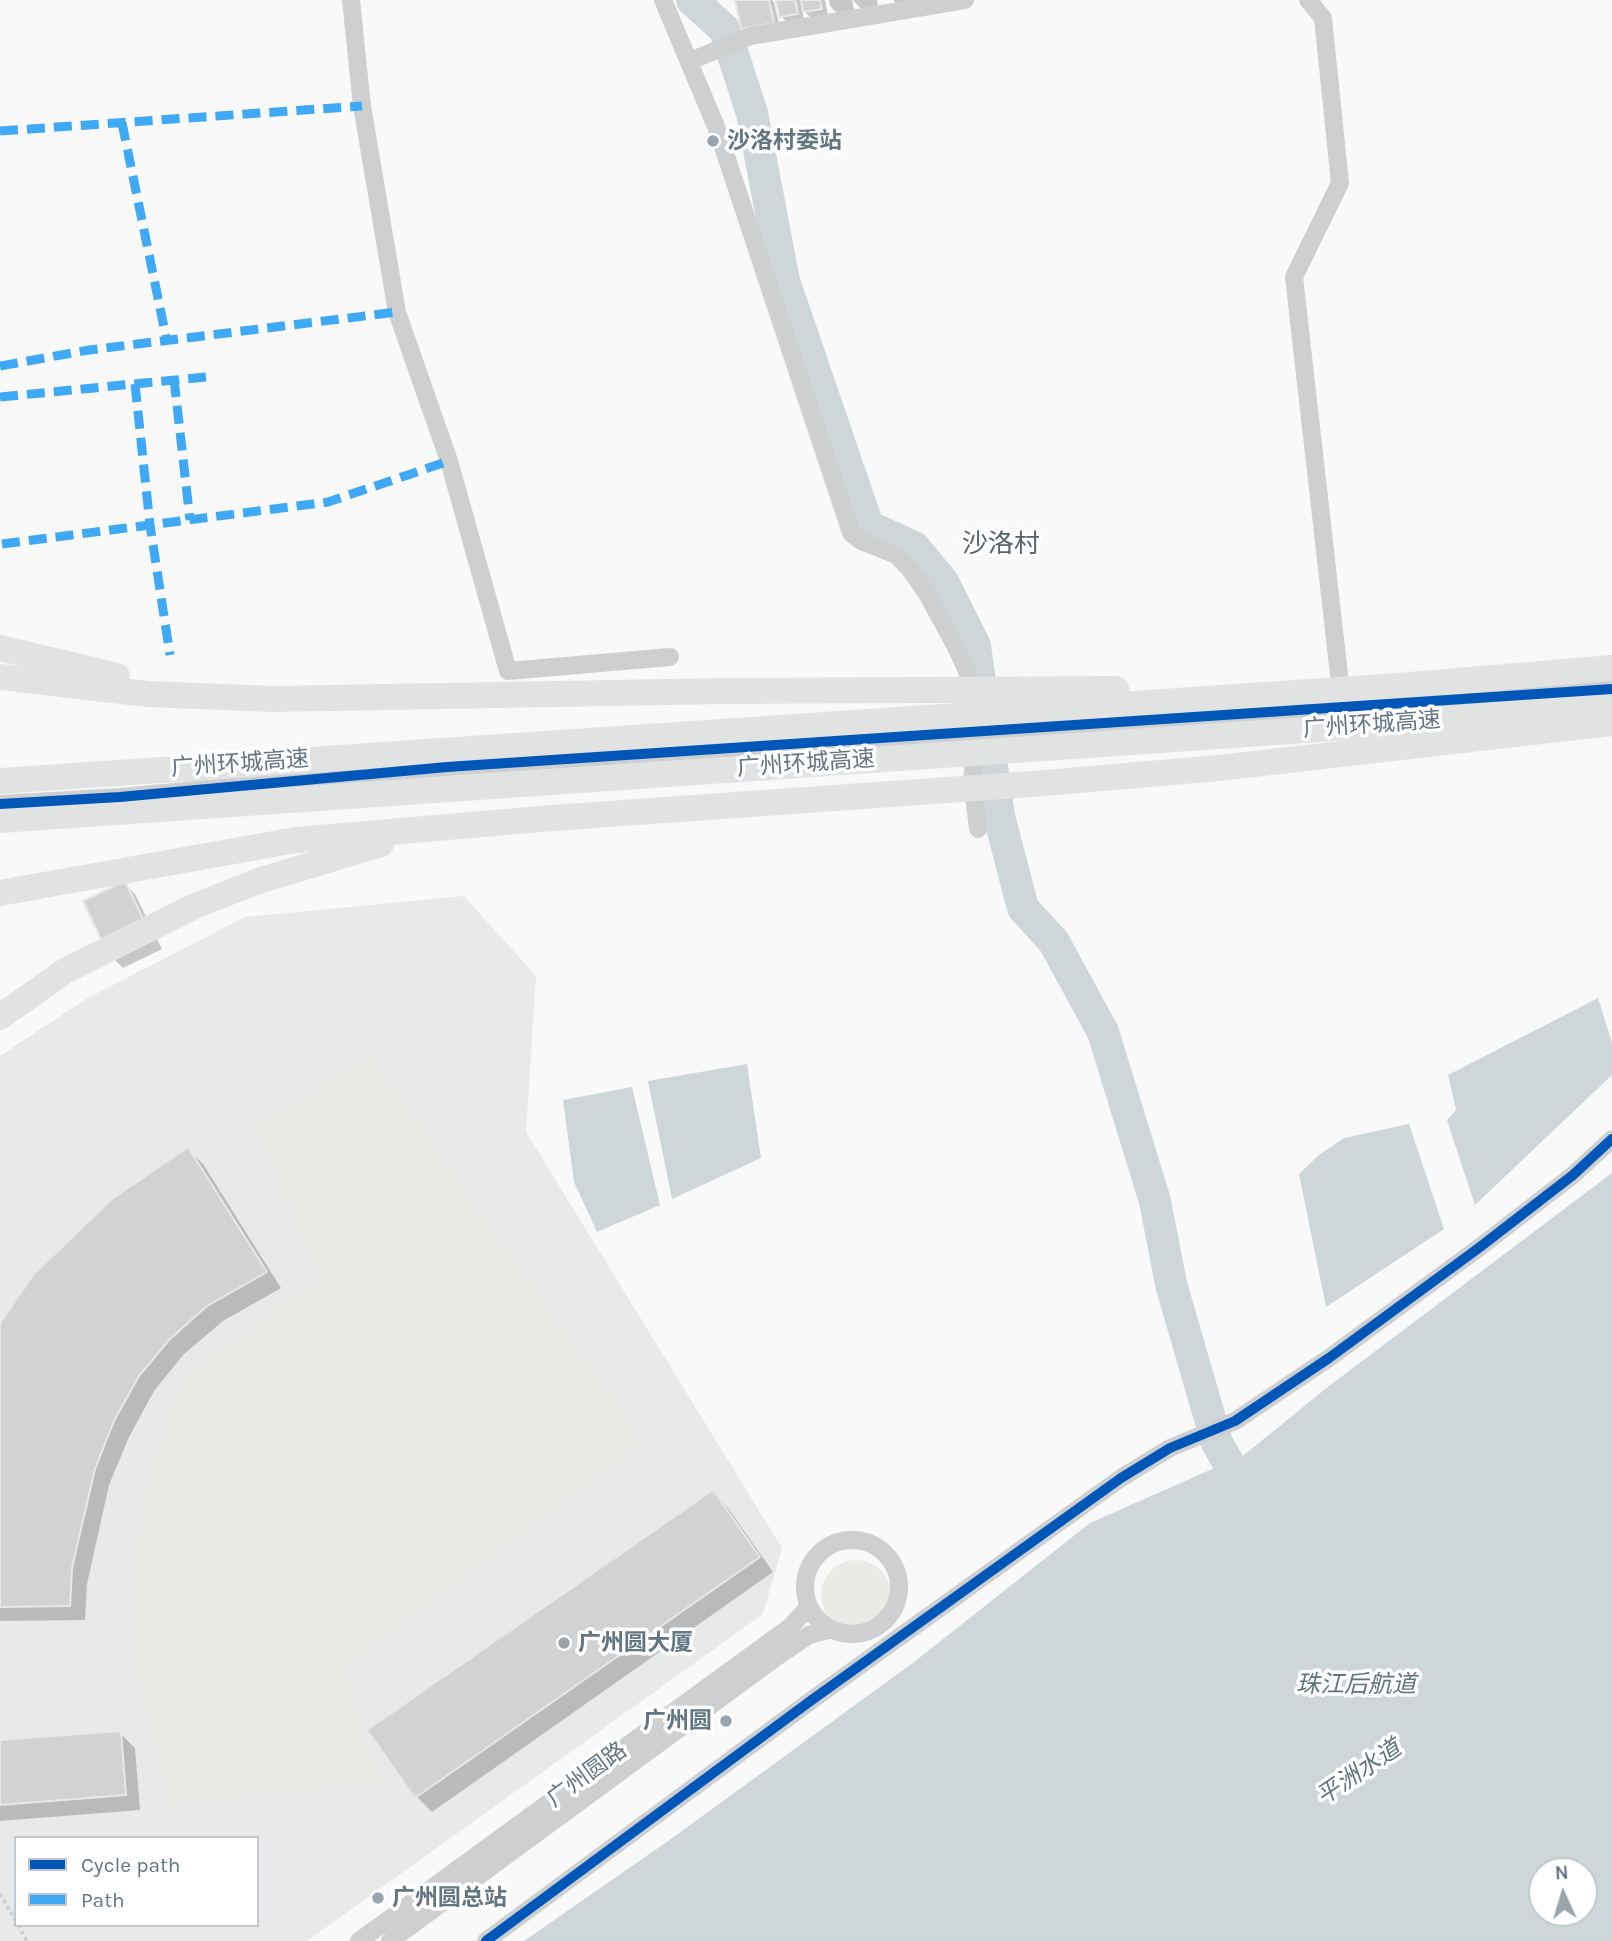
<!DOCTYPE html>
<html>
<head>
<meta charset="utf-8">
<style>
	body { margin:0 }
	#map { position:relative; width:1612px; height:1941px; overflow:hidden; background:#f9f9f9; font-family:Karla,sans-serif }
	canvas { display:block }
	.legend { position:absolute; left:14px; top:1836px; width:245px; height:91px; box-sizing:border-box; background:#fff; border:2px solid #c1c8cd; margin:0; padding:9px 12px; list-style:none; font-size:21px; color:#657683 }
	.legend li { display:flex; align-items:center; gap:14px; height:35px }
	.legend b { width:35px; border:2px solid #c1c8cd }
	.north { position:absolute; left:1528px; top:1857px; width:70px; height:70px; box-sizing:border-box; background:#fff; border:2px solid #c1c8cd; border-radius:50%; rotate:356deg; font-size:19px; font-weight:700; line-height:28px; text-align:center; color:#657683 }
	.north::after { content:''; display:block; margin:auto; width:24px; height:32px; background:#99a4ac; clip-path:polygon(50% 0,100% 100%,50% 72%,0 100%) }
</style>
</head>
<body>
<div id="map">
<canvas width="1612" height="1941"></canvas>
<ul class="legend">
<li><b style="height:9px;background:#0057b8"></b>Cycle path</li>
<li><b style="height:9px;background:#3fa9f5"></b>Path</li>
</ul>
<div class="north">N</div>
</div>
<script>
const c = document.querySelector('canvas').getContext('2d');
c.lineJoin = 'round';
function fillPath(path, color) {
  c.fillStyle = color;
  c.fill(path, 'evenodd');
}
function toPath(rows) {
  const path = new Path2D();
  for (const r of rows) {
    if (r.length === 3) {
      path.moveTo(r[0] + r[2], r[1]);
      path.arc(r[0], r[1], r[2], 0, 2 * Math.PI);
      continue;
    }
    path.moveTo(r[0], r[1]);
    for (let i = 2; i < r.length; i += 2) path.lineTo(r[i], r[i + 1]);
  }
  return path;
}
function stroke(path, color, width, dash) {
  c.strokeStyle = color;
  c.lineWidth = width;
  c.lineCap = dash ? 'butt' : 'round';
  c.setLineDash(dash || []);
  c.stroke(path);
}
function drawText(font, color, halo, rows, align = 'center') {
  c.font = font + ' Karla,"Noto Sans SC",sans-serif';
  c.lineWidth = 7;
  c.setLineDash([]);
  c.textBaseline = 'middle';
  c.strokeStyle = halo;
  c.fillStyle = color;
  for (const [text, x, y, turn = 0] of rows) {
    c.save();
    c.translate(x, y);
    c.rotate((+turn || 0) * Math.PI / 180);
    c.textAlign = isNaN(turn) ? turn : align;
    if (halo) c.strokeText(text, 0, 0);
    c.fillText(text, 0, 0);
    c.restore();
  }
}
fillPath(toPath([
	[464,896,536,976,526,1132,782,1548,763,1614,307,1941,0,1941,0,1056,86,999,245,917],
	[16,1838,257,1838,257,1925,16,1925]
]), '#e8e9e9');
fillPath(toPath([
	[370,1058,642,1442,343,1665,379,1784,171,1802,133,1658,143,1498,183,1381,322,1277,256,1129],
	[856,1595,35]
]), '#e8ebe6');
fillPath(toPath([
	[1598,998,1612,1043,1612,1075,1475,1205,1447,1120,1456,1110,1448,1075],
	[747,1064,761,1158,672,1199,648,1081],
	[632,1087,660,1205,597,1232,574,1182,563,1100],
	[1409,1124,1444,1229,1326,1307,1299,1174,1319,1155,1344,1138],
	[1612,1173,1612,1941,524,1941,668,1841,914,1662,1090,1523,1244,1455,1329,1386],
	[1542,1871,1584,1871,1584,1913,1542,1913]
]), '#ced6d9');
fillPath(toPath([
	[737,0,772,0,774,2,780,29,749,36,742,29],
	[778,0,825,0,828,16,812,19,802,9,804,20,788,24,781,16],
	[829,0,852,0,854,10,837,13,830,6],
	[853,0,877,0,878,6,861,9],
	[893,0,911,0,896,3],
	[124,883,135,894,162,949,123,968,112,957],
	[188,1149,203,1164,281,1288,223,1321,184,1354,154,1391,129,1437,109,1485,87,1584,85,1620,0,1621,0,1326],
	[713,1493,728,1508,773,1572,432,1812,417,1797],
	[120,1733,135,1748,140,1810,0,1821,0,1742]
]), '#0003');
stroke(toPath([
	[692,0,725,30,752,113,784,281,868,526,914,547,943,582,975,646,999,816,1023,908,1054,942,1103,1032,1155,1201,1171,1284,1217,1443,1249,1499]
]), '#ced6d9', 32);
const building = toPath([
	[735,0,769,0,774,23,741,29,735,0],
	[776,0,795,0,798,14,779,17,776,0],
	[801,0,820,0,822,9,803,12,801,0],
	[125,881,152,938,110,958,83,901,125,881],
	[188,1147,267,1272,207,1306,169,1340,139,1376,114,1421,95,1469,72,1568,70,1606,0,1607,0,1323,34,1274,112,1199,188,1147],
	[713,1490,760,1557,415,1798,367,1730,713,1490],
	[121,1731,126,1795,0,1805,0,1740,121,1731]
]);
fillPath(building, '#d0d2d3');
stroke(building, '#e8e8e8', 2);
stroke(toPath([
	[0,1894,16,1921],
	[18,1925,27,1941]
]), '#cbcccd', 3.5, [3.5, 3.5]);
stroke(toPath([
	[351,0,362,106,397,312,449,461,508,671,670,657],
	[663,0,717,129,851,533,861,541,896,555,909,568,926,592,956,647,967,671,976,700],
	[1308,0,1323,18,1340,183,1294,277,1342,701],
	[690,61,750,36,965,0],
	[976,745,972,779,978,829],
	[0,804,120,797,447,767,1612,689],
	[852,1587,47],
	[359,1941,790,1627,806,1610,808,1603],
	[390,1941,778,1656,809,1635,832,1629],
	[486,1941,809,1702,1121,1478,1170,1448,1235,1421,1329,1358,1480,1247,1573,1175,1612,1139]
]), '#cecfd0', 18);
stroke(toPath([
	[0,648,117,676],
	[0,677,147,694,273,699,723,691,1116,689],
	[0,781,1398,686,1612,668],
	[0,820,1349,727,1612,705],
	[0,893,296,840,553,818,1032,784,1219,768,1612,723],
	[0,1017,65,971,195,906,258,881,381,844]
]), '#e1e2e2', 26);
stroke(toPath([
	[122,123,167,342],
	[0,131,362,106],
	[0,366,89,350,397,312],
	[174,379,190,520],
	[135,384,150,525,170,655],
	[0,397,206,377],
	[2,544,328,502,449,461]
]), '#3fa9f5', 9, [18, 9]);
stroke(toPath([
	[0,804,120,797,447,767,1612,689],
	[486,1941,809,1702,1121,1478,1170,1448,1235,1421,1329,1358,1480,1247,1573,1175,1612,1139]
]), '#0057b8', 10);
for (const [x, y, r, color] of [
	[713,141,7,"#99a4ac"],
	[564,1643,7,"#99a4ac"],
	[726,1721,7,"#99a4ac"],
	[378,1898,7,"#99a4ac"]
]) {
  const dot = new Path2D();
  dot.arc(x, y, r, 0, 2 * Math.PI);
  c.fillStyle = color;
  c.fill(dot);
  stroke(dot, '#fff', 2.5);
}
drawText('bold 23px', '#657683', '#fff', [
	["沙洛村委站",727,141],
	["广州圆大厦",578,1643],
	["广州圆",712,1721,"right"],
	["广州圆总站",392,1898]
], 'left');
drawText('23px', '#657683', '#fff', [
	["广州环城高速",1372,725,-4],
	["广州环城高速",240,764,-4],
	["广州环城高速",806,764,-4],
	["广州圆路",587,1775,-36]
]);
drawText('italic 24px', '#60757c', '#fff', [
	["珠江后航道",1356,1685],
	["平洲水道",1359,1773,-34]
]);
drawText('26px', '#57646e', '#fff', [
	["沙洛村",1001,545]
]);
</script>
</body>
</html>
